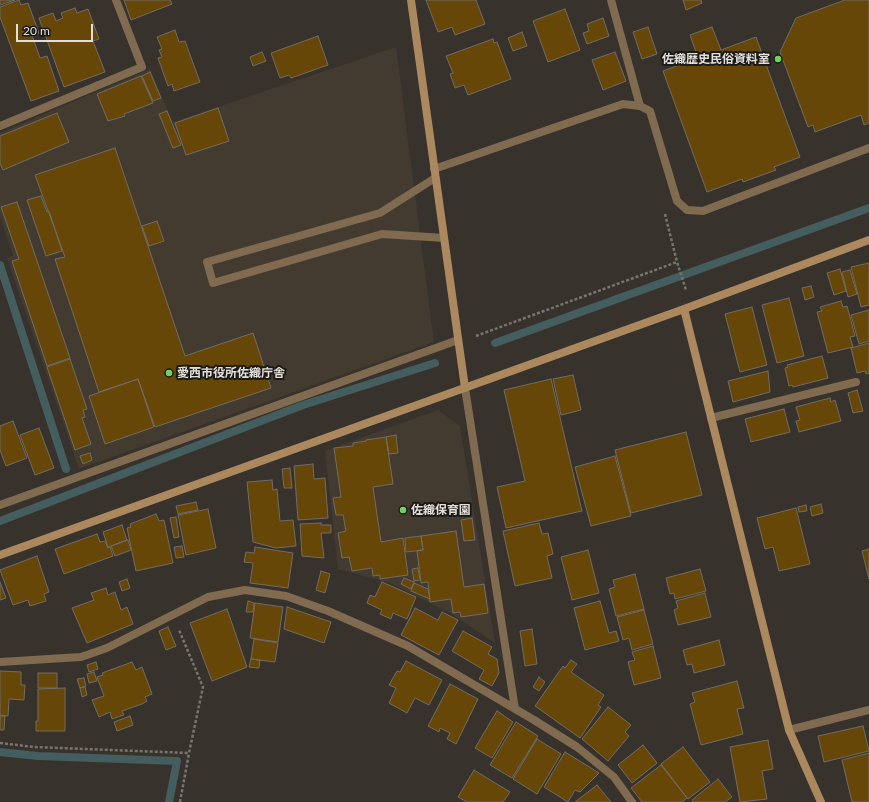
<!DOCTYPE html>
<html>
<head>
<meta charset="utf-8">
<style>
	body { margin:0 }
	#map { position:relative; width:869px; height:802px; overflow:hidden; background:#37322c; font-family:Lato,sans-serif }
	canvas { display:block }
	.scale { position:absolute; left:16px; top:24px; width:77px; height:18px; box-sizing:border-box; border:2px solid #e2dfdb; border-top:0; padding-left:5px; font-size:12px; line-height:14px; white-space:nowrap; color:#e2dfdb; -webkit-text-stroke:3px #1c1a17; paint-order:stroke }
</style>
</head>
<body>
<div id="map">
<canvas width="869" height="802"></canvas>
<div class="scale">20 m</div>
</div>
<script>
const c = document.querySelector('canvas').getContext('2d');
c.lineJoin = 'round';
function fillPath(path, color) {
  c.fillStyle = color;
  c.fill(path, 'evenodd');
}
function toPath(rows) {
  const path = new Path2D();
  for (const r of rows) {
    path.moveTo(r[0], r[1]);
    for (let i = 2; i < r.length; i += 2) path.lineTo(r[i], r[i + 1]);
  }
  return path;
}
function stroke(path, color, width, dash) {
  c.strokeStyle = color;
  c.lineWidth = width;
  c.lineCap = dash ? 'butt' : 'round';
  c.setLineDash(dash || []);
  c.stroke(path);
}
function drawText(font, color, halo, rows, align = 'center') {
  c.font = font + ' Lato,"Noto Sans JP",sans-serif';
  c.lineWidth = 4;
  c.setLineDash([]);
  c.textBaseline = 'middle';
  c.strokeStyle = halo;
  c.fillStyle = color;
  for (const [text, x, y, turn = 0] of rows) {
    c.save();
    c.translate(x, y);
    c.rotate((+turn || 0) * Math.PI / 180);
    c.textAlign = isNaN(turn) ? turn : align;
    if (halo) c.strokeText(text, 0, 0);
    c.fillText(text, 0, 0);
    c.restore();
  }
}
fillPath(toPath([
	[396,47,434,342,79,469,7,258,13,256,0,216,0,133,150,69,173,122],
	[438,410,460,426,495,643,450,613,390,583,338,569,325,451]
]), '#433b2f');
stroke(toPath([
	[0,265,66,469],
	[495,343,869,208],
	[0,521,303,405,435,363],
	[0,752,38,756,177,761,169,802]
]), '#445d5f', 8);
const building = toPath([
	[0,0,15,0,0,5,0,0],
	[19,0,21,5,28,3,39,33,32,35,40,58,47,56,59,91,31,101,0,17,0,7,19,0],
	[124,0,170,0,172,4,131,20,124,0],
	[426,0,476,0,485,24,455,35,452,27,438,32,426,0],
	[683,0,701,0,702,3,686,10,683,0],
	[845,0,869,0,869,123,864,125,861,115,815,132,813,125,808,127,780,52,796,18,845,0],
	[75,8,77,13,88,9,99,39,93,41,105,72,64,87,39,18,53,13,56,21,63,18,61,13,75,8],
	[565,9,580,50,548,62,533,21,565,9],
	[603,18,609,36,587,44,583,33,589,31,587,24,603,18],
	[648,27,657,54,642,59,633,32,648,27],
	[712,27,721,50,756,37,800,157,774,167,776,170,743,182,742,179,707,192,663,71,698,58,690,35,712,27],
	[175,30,179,42,185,41,200,82,174,91,172,84,168,86,158,58,162,57,159,50,162,49,157,37,175,30],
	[522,32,527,46,513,51,508,38,522,32],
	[318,36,328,65,291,78,289,75,280,78,271,53,318,36],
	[493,39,494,43,497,42,511,79,468,95,464,85,455,88,450,74,453,73,446,56,493,39],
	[262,52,266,61,253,66,250,57,262,52],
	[615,52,626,81,603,90,592,60,615,52],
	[150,72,161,98,153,101,142,76,150,72],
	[141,76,153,103,124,114,125,116,108,121,97,94,141,76],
	[218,108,229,141,186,155,175,123,218,108],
	[167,111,181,145,173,148,159,114,167,111],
	[57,113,69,142,3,170,0,163,0,136,57,113],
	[115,148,185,356,253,333,271,388,155,427,138,379,99,392,55,259,65,257,35,175,115,148],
	[41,196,47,212,49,211,62,251,46,256,27,200,41,196],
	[17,202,70,358,47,366,12,261,19,259,1,207,17,202],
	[157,221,164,241,149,246,142,226,157,221],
	[869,263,869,305,861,307,851,267,869,263],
	[840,269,846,291,834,295,827,273,840,269],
	[850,270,857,294,848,297,842,272,850,270],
	[811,286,814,297,805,300,802,288,811,286],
	[789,298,804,356,777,363,762,305,789,298],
	[841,301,843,307,847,306,855,336,850,337,853,347,828,353,817,312,822,311,820,307,841,301],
	[752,307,767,365,740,372,725,314,752,307],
	[869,310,869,341,859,344,851,315,869,310],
	[869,343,869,373,866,374,865,371,857,373,851,348,869,343],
	[822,356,828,378,793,387,792,385,789,386,785,368,788,367,787,365,822,356],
	[70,359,87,409,83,410,85,417,82,418,91,444,75,450,47,367,70,359],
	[768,371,770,392,733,402,728,381,768,371],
	[573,375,581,410,561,415,553,379,573,375],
	[138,379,154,427,105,444,89,396,138,379],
	[551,379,582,511,506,528,497,487,525,481,504,390,551,379],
	[857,390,863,411,853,413,848,393,857,390],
	[830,398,831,402,835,400,841,421,799,432,796,421,800,420,796,407,830,398],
	[784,409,790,432,751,442,745,419,784,409],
	[13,421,27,458,6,466,0,450,0,426,13,421],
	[39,428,54,468,35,475,20,435,39,428],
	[686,432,702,495,631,513,615,450,686,432],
	[396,435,398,453,389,454,386,437,396,435],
	[386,437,393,484,373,487,381,542,403,538,408,575,380,579,380,575,373,576,372,568,352,571,349,557,342,558,338,533,346,531,343,515,336,515,333,498,341,497,334,448,353,446,353,443,366,441,366,440,386,437],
	[90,453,92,460,83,464,80,456,90,453],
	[615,456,631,516,591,526,575,467,615,456],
	[313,464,314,479,325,478,328,518,298,520,294,466,313,464],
	[290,468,292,488,284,488,282,469,290,468],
	[272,480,273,490,277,489,280,521,293,520,296,546,276,548,253,542,247,482,272,480],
	[196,502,198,510,178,514,176,506,196,502],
	[821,504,823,513,812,516,810,507,821,504],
	[806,505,807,511,799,512,798,507,806,505],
	[796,508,810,564,779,571,773,547,765,549,757,518,796,508],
	[208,509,216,548,186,555,178,515,208,509],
	[156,514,159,521,164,520,173,563,136,571,127,528,131,527,130,524,156,514],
	[176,517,179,537,174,538,170,518,176,517],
	[472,518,475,540,464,541,461,520,472,518],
	[321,523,321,525,331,525,331,533,321,533,324,558,302,556,300,524,321,523],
	[539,523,542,534,548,533,553,554,547,556,552,578,515,586,503,531,539,523],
	[122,525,127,540,108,547,103,532,122,525],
	[456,531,464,587,484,584,488,613,461,617,460,612,453,613,451,599,430,602,428,582,421,583,417,551,423,550,421,536,456,531],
	[97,534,100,542,105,541,108,548,110,547,113,556,64,574,55,549,97,534],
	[421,536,423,550,406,552,405,538,421,536],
	[128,540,131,550,115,556,111,546,128,540],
	[182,546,184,557,176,558,174,547,182,546],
	[255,547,293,553,288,588,250,583,253,563,244,562,246,552,254,553,255,547],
	[869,549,869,579,862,551,869,549],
	[588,550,599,593,572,600,561,557,588,550],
	[37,556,49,592,44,594,46,601,30,606,28,600,13,605,0,570,37,556],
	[418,568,420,580,414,581,412,569,418,568],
	[700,569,706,591,675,599,674,593,670,594,666,578,700,569],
	[321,571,330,574,325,593,316,590,321,571],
	[635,574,644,609,616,616,609,589,615,587,613,580,635,574],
	[404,578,414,582,411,589,401,584,404,578],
	[127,579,130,588,122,591,119,582,127,579],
	[0,582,6,598,0,600,0,582],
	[382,582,416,597,407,619,393,613,391,619,380,614,382,610,367,603,370,595,375,597,382,582],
	[414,583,428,589,430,599,411,591,414,583],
	[106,588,108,595,115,592,121,610,127,607,133,624,87,643,72,608,94,600,91,593,106,588],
	[705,593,711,617,678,625,674,610,678,608,676,601,705,593],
	[248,601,254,603,253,612,246,612,248,601],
	[600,601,609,633,616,631,619,641,585,650,574,608,600,601],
	[255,603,283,607,278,642,250,638,255,603],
	[287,607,331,622,324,643,284,629,287,607],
	[415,608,438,620,442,612,458,620,439,655,401,635,415,608],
	[227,609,247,667,212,681,190,623,227,609],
	[644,610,653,644,632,650,629,638,623,640,617,617,644,610],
	[168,627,176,646,166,650,159,631,168,627],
	[532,629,537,664,525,666,520,631,532,629],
	[463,631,492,647,488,654,497,659,499,673,492,686,479,679,484,670,452,651,463,631],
	[254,639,278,643,275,662,251,659,254,639],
	[719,640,725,665,694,673,692,664,687,665,683,650,719,640],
	[653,646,661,678,634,685,628,662,635,660,632,652,653,646],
	[251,659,260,660,259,668,249,667,251,659],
	[571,660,577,664,571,672,604,695,598,705,601,707,580,738,535,706,563,666,565,668,571,660],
	[406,661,442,680,429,705,415,698,407,713,389,703,396,688,389,685,397,671,400,672,406,661],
	[96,662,98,669,89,672,87,665,96,662],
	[132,662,136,670,142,667,152,694,145,697,147,701,142,704,122,711,124,715,112,719,110,712,99,717,92,700,104,696,97,677,103,675,102,673,132,662],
	[0,671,21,672,21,685,25,685,24,700,9,699,8,716,0,715,0,671],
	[94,672,97,681,89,683,87,674,94,672],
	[38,673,57,673,57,688,38,688,38,673],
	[539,677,545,682,539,691,533,687,539,677],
	[84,678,86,686,80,688,77,679,84,678],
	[737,681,744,708,737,709,743,734,701,745,690,704,695,702,692,693,737,681],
	[450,684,478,699,456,744,447,739,450,733,440,728,439,732,428,726,450,684],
	[85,687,87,695,82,697,80,688,85,687],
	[65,688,65,731,36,731,36,721,38,721,38,689,65,688],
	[608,707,631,725,625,732,629,736,608,761,582,739,608,707],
	[497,711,513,722,492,758,475,748,497,711],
	[0,716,5,716,4,730,0,730,0,716],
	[130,716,133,725,117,731,114,722,130,716],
	[516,722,538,736,512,778,490,765,516,722],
	[863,726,869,751,824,762,818,736,863,726],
	[537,739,561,754,537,794,513,779,537,739],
	[768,740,773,769,762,771,767,799,740,802,730,747,768,740],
	[643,745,657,763,632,783,618,765,643,745],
	[683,747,710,782,688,799,661,764,683,747],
	[565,752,599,773,580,792,575,790,568,802,544,787,565,752],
	[869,753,869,802,852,802,842,760,869,753],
	[661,765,687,798,682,802,642,802,631,788,661,765],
	[474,770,510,792,503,802,467,802,458,797,474,770],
	[718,779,732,797,725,802,693,802,692,800,718,779],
	[597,785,611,802,575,802,597,785]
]);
fillPath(building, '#664707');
stroke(building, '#716c65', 1);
stroke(toPath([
	[665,214,677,262],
	[476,336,677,262,686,290],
	[0,743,34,747,189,753,203,687,179,630],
	[180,802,189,753]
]), '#78746f', 2.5, [3, 2]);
stroke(toPath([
	[611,0,640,106],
	[434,169,623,104,640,106,650,111,677,201,687,210,703,211,869,148],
	[435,178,380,213,207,262,213,283,382,234,444,238],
	[711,418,856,382]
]), '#806a50', 8);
stroke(toPath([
	[0,126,142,67,116,0],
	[465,388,515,709],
	[0,505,458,340],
	[0,662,81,657,107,648,208,597,245,590,286,596,328,611,408,646,534,720,577,747,614,777,632,802],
	[789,730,869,710]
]), '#806a50', 8);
stroke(toPath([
	[411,0,465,388],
	[684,309,789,730,821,802],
	[0,555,684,309,869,240]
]), '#ab885e', 8);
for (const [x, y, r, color] of [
	[778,59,4,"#6dd361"],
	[169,373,4,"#6dd361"],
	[403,510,4,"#6dd361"]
]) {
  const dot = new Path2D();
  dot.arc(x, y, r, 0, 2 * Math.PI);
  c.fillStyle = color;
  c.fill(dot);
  stroke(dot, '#1c1a17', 1.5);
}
drawText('bold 12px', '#e2dfdb', '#1c1a17', [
	["佐織歴史民俗資料室",770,59,"right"],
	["愛西市役所佐織庁舎",177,373],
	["佐織保育園",411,510]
], 'left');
</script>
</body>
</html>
